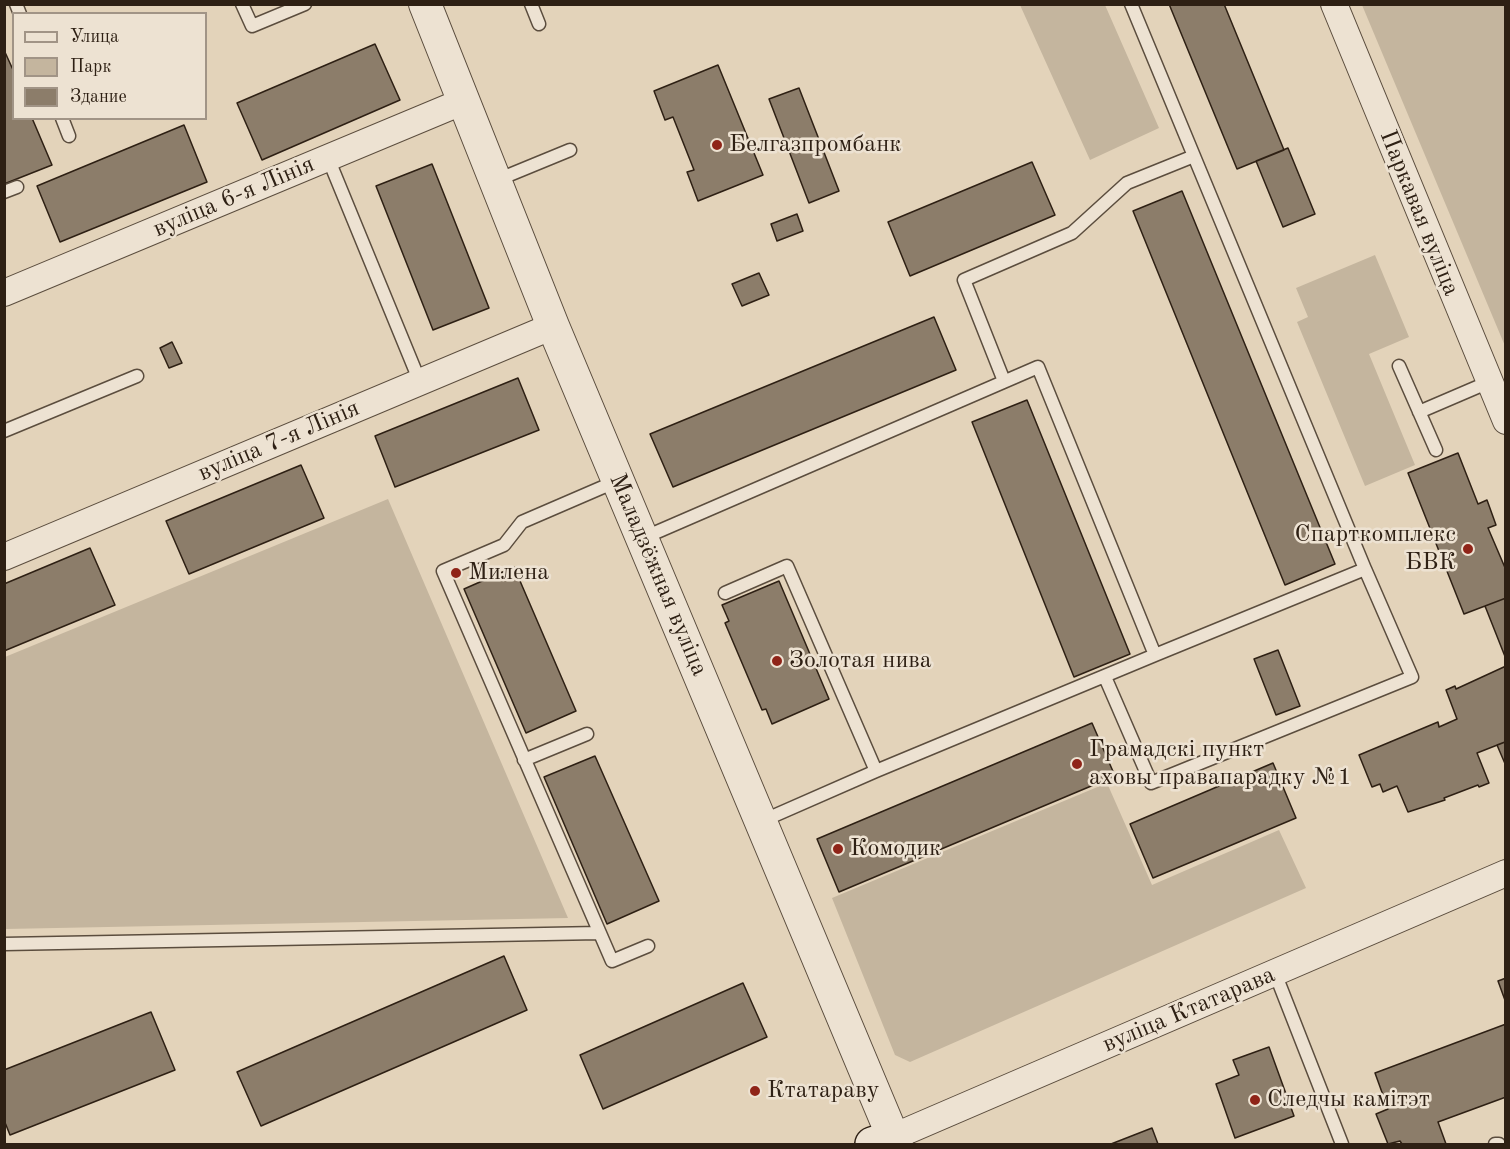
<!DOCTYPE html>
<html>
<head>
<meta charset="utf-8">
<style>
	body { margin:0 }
	#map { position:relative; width:1510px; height:1149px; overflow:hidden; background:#e3d3ba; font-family:"Old Standard TT",serif }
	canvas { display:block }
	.frame { position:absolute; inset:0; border:6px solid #2e2014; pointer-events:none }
	.legend { position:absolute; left:12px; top:12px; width:195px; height:108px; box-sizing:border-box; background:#ede2d2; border:2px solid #a19486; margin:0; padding:8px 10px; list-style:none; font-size:18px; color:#2e2014 }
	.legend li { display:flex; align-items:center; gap:12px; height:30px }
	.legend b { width:30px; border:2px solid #a19486 }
</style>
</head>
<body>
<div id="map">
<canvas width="1510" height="1149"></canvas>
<div class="frame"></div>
<ul class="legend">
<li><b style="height:8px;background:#ede2d2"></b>Улица</li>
<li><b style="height:16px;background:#c4b59e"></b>Парк</li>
<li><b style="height:16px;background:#8c7d6a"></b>Здание</li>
</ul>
</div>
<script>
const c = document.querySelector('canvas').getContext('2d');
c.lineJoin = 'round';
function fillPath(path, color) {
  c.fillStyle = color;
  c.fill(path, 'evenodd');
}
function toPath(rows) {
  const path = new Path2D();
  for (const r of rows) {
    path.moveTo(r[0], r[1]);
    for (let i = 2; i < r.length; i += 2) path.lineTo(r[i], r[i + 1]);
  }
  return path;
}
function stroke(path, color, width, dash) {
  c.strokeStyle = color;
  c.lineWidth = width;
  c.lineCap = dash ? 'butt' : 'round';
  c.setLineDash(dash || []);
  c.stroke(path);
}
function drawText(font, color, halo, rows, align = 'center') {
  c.font = font + ' "Old Standard TT",serif';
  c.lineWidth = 5;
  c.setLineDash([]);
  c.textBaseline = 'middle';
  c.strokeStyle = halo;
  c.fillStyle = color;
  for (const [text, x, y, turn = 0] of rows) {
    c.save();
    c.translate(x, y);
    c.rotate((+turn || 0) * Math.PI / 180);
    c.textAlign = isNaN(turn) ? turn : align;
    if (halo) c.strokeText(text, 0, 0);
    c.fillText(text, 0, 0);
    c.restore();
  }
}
fillPath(toPath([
	[1020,5,1105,5,1159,128,1090,160],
	[1362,5,1505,5,1505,346],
	[1375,255,1409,337,1369,354,1415,465,1365,486,1297,322,1308,317,1296,288],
	[388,499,568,918,5,929,5,657],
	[1107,783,1152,885,1279,830,1306,888,910,1062,895,1055,832,898]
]), '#c4b59e');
const building = toPath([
	[1169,4,1224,4,1284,150,1237,169,1169,4],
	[375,44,400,100,262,160,237,103,375,44],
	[4,50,14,72,14,118,32,118,52,165,4,184,4,50],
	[718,65,763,175,698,201,687,172,694,170,673,117,665,120,654,91,718,65],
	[799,88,839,191,809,203,769,99,799,88],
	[184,125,207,182,60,242,37,186,184,125],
	[1288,148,1315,214,1283,227,1256,161,1288,148],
	[1032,162,1055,215,910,276,888,222,1032,162],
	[432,164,489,308,433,330,376,186,432,164],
	[1182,191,1335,564,1285,585,1133,211,1182,191],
	[797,214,803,231,777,241,771,224,797,214],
	[759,273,769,295,742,306,732,284,759,273],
	[934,317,956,370,673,487,650,434,934,317],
	[172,342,182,363,169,368,160,348,172,342],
	[518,378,539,430,395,487,375,436,518,378],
	[1027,400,1130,654,1074,677,972,422,1027,400],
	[1458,453,1478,504,1487,500,1496,525,1488,528,1506,570,1506,598,1464,614,1408,473,1458,453],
	[301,465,324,518,189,574,166,521,301,465],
	[90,548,115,605,4,651,4,584,90,548],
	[514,567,576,711,526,733,464,589,514,567],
	[779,581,829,699,772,724,766,709,762,710,725,623,729,621,722,605,779,581],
	[1506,598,1506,659,1485,606,1506,598],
	[1278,650,1300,706,1276,715,1254,659,1278,650],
	[1506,666,1506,744,1505,742,1477,753,1489,783,1479,787,1478,785,1444,798,1445,800,1408,812,1397,786,1383,792,1380,784,1372,787,1359,755,1438,722,1439,727,1457,719,1446,690,1455,686,1456,689,1506,666],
	[1092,723,1115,776,839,892,817,839,1092,723],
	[1505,742,1506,744,1506,766,1497,745,1505,742],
	[595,756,659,901,607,924,544,777,595,756],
	[1273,763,1296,818,1153,878,1130,824,1273,763],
	[504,956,527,1010,261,1126,237,1072,504,956],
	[1506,978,1506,1003,1498,981,1506,978],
	[743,983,767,1037,603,1109,580,1055,743,983],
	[151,1012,175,1070,10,1135,4,1120,4,1070,151,1012],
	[1506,1024,1506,1097,1438,1122,1446,1144,1402,1144,1400,1141,1388,1144,1376,1114,1388,1109,1375,1073,1506,1024],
	[1269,1047,1294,1116,1235,1138,1216,1084,1239,1075,1233,1060,1269,1047],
	[1152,1128,1158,1144,1111,1144,1152,1128]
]);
fillPath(building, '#8c7d6a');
stroke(building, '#2e2014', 1.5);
const service = toPath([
	[16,4,20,14],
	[242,4,252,26,305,4],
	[531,4,539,24],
	[1131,4,1365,569,1155,655],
	[62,118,69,136],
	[328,158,420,382],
	[497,180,570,150],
	[4,192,17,187],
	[1399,366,1436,450],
	[1004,381,964,280,1072,233,1127,183,1194,156],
	[1419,412,1489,382],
	[4,431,137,376],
	[617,481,522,522,504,545,443,571,612,961,648,946],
	[643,538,1038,367,1155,655,876,771,762,821],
	[725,593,787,566,876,771],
	[1105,677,1151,783,1412,677,1365,569],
	[524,760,587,734],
	[4,944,599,933],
	[1275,973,1342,1144],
	[1495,1144,1499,1144]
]);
const minor = toPath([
	[1334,4,1506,421],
	[4,293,464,101],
	[4,557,553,326],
	[893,1137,1506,873]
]);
const tertiary = toPath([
	[425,4,553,326,893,1137]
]);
const secondary = toPath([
	[872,1144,893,1137,896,1144]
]);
stroke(service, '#5b4d3e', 15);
stroke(minor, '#5b4d3e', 28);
stroke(tertiary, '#5b4d3e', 34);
stroke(secondary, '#2e2014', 36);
stroke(service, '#ede2d2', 12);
stroke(minor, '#ede2d2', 26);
stroke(tertiary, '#ede2d2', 32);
stroke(secondary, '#ede2d2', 33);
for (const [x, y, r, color] of [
	[717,145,6,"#8f2418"],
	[1468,549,6,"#8f2418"],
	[456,573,6,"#8f2418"],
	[777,661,6,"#8f2418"],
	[1077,764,6,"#8f2418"],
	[838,849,6,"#8f2418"],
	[755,1091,6,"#8f2418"],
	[1255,1100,6,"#8f2418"]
]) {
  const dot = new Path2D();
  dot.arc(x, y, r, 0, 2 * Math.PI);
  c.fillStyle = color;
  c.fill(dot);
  stroke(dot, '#ede2d2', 2);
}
drawText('24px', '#2e2014', '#ede2d2', [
	["Белгазпромбанк",729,145],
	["Спарткомплекс",1456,535,"right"],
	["БВК",1456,563,"right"],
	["Милена",468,573],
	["Золотая нива",789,661],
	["Грамадскі пункт",1089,750],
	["аховы правапарадку №1",1089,778],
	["Комодик",850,849],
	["Ктатараву",767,1091],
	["Следчы камітэт",1267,1100]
], 'left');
drawText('24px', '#2e2014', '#ede2d2', [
	["вуліца 6-я Лінія",234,197,-23],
	["Паркавая вуліца",1419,213,68],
	["вуліца 7-я Лінія",279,441,-23],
	["Маладзёжная вуліца",658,575,67],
	["вуліца Ктатарава",1189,1010,-23]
]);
</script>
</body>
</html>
